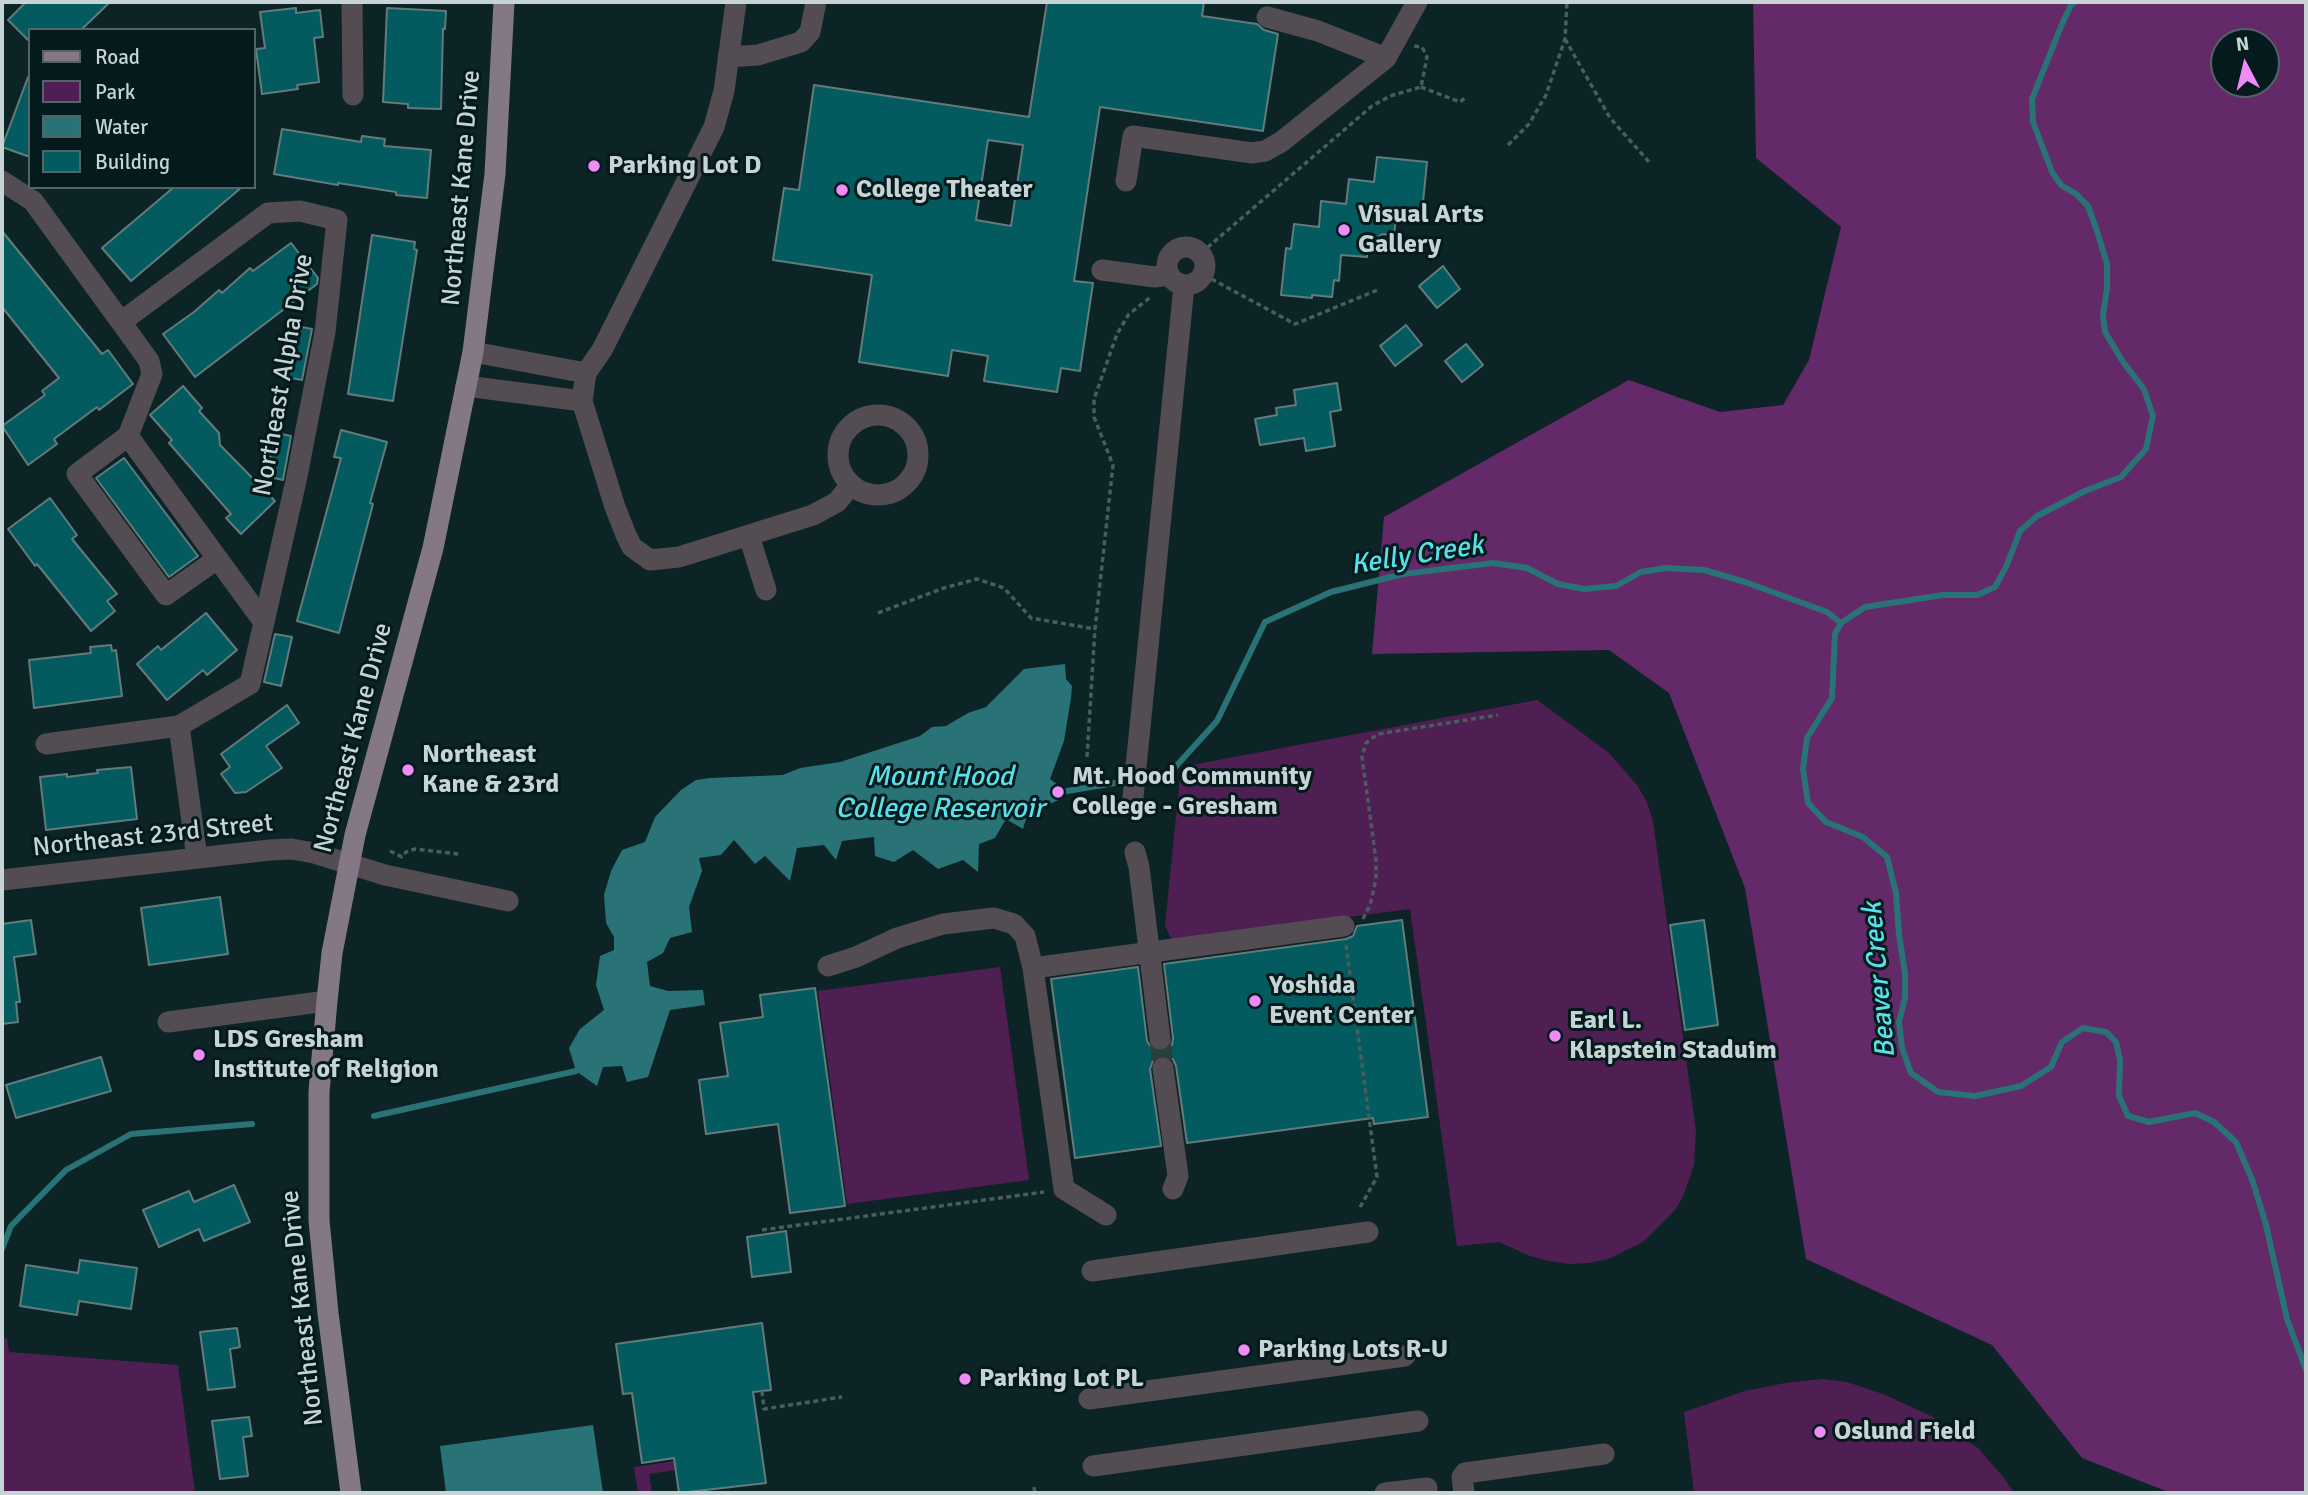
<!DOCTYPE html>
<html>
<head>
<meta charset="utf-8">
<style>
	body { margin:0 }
	#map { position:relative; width:2308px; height:1495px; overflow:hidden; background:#0c2425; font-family:Signika,sans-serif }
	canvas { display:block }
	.frame { position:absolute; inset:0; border:4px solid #c7d4d5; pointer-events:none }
	.legend { position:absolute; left:28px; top:28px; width:228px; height:161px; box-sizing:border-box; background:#041a1c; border:2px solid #526466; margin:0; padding:9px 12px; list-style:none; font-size:21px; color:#c7d4d5 }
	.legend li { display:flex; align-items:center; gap:14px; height:35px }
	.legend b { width:35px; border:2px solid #526466 }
	.north { position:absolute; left:2210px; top:28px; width:70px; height:70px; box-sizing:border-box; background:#041a1c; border:2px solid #526466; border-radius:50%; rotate:353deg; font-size:19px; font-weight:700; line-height:28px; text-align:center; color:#c7d4d5 }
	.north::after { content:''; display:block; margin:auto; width:24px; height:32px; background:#ef8bf7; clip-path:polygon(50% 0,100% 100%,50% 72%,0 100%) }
</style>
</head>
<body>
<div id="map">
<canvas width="2308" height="1495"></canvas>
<div class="frame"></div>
<ul class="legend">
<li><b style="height:9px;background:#857886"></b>Road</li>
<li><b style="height:19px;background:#4f1f53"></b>Park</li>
<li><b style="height:19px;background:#297377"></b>Water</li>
<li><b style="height:19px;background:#035b5f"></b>Building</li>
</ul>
<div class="north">N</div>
</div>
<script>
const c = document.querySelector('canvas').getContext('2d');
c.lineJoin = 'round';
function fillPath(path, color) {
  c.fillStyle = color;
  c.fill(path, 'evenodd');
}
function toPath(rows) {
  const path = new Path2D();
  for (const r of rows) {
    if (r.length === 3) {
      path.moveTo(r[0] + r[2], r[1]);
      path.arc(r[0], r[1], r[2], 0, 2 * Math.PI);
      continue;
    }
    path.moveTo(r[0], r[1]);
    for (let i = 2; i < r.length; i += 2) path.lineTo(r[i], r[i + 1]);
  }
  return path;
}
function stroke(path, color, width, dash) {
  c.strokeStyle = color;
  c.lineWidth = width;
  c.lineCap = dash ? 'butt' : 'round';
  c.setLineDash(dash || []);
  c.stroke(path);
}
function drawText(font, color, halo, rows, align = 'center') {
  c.font = font + ' Signika,sans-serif';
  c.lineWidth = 6;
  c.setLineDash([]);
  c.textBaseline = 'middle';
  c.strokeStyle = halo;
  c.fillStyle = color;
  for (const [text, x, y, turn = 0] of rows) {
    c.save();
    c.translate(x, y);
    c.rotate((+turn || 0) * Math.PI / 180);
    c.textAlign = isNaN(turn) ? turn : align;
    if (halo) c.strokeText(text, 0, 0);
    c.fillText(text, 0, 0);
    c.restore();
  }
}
fillPath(toPath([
	[1537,700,1608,752,1637,785,1647,802,1653,821,1696,1131,1694,1165,1683,1197,1675,1210,1643,1242,1608,1259,1589,1263,1569,1264,1549,1261,1530,1256,1499,1242,1457,1246,1410,909,1172,940,1165,926,1181,767],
	[1000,967,1029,1180,847,1204,818,991],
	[7,1338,9,1352,178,1365,195,1493,2,1493,2,1339],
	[1823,1379,1847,1382,1883,1394,1931,1416,1978,1448,2004,1478,2014,1493,1694,1493,1684,1412,1745,1391,1785,1383],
	[675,1461,676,1470,649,1474,652,1493,638,1493,634,1467]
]), '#4f1f53');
fillPath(toPath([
	[1753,2,2306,2,2306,1493,2171,1493,2082,1458,1992,1345,1806,1259,1745,888,1669,693,1609,650,1372,654,1384,517,1629,380,1720,412,1783,405,1809,360,1841,227,1756,158],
	[2224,42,2266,42,2266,84,2224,84]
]), '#632968');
fillPath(toPath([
	[1065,664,1066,679,1072,686,1071,698,1064,741,1050,779,1062,788,1063,798,1050,804,1030,806,1023,829,1006,819,995,838,979,844,978,872,963,860,938,869,913,850,894,862,875,856,874,837,842,841,836,860,824,845,797,848,790,881,765,856,755,864,734,840,721,855,699,858,702,871,689,907,692,932,670,938,663,953,647,962,650,986,668,991,703,990,705,1005,670,1010,648,1077,627,1082,622,1066,603,1067,597,1086,576,1071,569,1048,580,1029,604,1010,596,985,600,956,614,950,614,937,606,923,604,895,611,871,622,850,645,842,655,817,681,790,696,780,710,778,783,775,800,768,840,762,920,736,932,727,946,726,968,713,986,707,1024,669],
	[593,1425,603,1493,446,1493,440,1446]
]), '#297377');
stroke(toPath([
	[2075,2,2071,5,2062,24,2032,99,2033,122,2052,172,2061,185,2076,194,2088,206,2097,231,2107,264,2107,289,2103,315,2105,332,2123,362,2144,389,2153,416,2146,449,2121,477,2085,491,2037,516,2020,531,2006,567,1995,587,1977,595,1943,595,1865,607,1841,623,1835,634,1832,698,1807,738,1803,769,1808,803,1826,822,1863,837,1887,857,1896,893,1899,935,1905,973,1905,998,1899,1022,1902,1048,1911,1073,1938,1092,1975,1096,2021,1086,2051,1067,2062,1042,2083,1028,2106,1032,2116,1042,2120,1060,2119,1096,2128,1116,2149,1122,2195,1113,2214,1122,2236,1142,2253,1182,2266,1225,2287,1319,2306,1370],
	[1055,793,1169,774,1217,721,1265,622,1331,592,1403,574,1493,563,1527,568,1558,584,1584,589,1616,586,1641,572,1666,568,1704,570,1745,582,1827,612,1841,623],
	[374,1116,576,1071,582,1066],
	[2,1249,11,1226,66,1170,131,1134,252,1124]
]), '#297377', 6);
const building = toPath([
	[26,2,110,2,81,30,30,30,30,42,8,20,26,2],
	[1047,2,1204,2,1202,16,1257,24,1264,30,1278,34,1263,131,1100,107,1074,281,1093,283,1080,371,1061,368,1057,392,984,381,988,356,952,350,948,376,859,362,872,275,773,260,784,188,799,190,814,85,1029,117,1047,2],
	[988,140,1023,145,1011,226,976,220,988,140],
	[296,8,296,13,320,10,323,37,314,38,319,82,297,85,298,89,262,94,256,49,265,48,260,12,296,8],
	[387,8,446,11,445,29,443,29,441,109,408,108,408,104,383,102,387,8],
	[28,77,30,77,30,157,2,147,28,77],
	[282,129,361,142,362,136,385,139,384,146,431,150,427,198,396,195,396,192,338,183,338,185,274,174,282,129],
	[1377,157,1427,162,1422,213,1397,210,1394,235,1382,234,1368,245,1367,257,1341,255,1339,281,1334,280,1332,297,1312,295,1312,298,1281,295,1286,248,1291,249,1294,224,1319,227,1321,201,1346,204,1349,179,1374,182,1377,157],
	[174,187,242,187,131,281,102,248,174,187],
	[2,231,102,354,108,350,133,384,99,410,97,407,54,439,57,444,28,465,2,426,45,395,42,391,59,378,2,307,2,231],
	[372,235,415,242,414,249,417,250,393,401,348,394,372,235],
	[291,243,318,278,317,284,195,377,163,334,194,312,219,290,222,293,250,268,253,271,291,243],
	[1443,266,1460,289,1437,308,1419,286,1443,266],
	[1406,325,1422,345,1395,366,1380,346,1406,325],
	[297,326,312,329,302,380,286,377,297,326],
	[1466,344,1483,365,1462,382,1445,361,1466,344],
	[1337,383,1341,410,1330,412,1335,446,1306,451,1304,438,1260,445,1255,419,1277,415,1276,408,1296,405,1294,390,1337,383],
	[183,386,202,408,199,411,219,433,220,445,275,501,241,534,226,518,231,514,169,443,172,440,150,415,183,386],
	[341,430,387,442,370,503,373,504,339,633,297,621,341,458,334,457,341,430],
	[276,433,291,436,283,480,266,476,276,433],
	[124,458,198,556,169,577,96,478,124,458],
	[50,498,77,535,72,539,117,594,107,601,115,611,91,631,37,564,35,566,8,529,50,498],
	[206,613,237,650,207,675,203,670,167,700,137,664,158,646,161,650,206,613],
	[275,634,292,637,281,686,264,682,275,634],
	[111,645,112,651,116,650,122,696,34,708,29,660,91,653,90,647,111,645],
	[287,705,299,723,266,746,282,768,246,792,235,793,221,774,230,767,221,754,287,705],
	[131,767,137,819,46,830,40,777,67,774,67,777,98,773,97,770,131,767],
	[220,897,228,954,149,965,141,908,220,897],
	[31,920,36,954,14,957,20,1002,16,1002,18,1022,2,1024,2,924,31,920],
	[1402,920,1428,1117,1374,1124,1373,1118,1187,1143,1176,1066,1173,1059,1162,1055,1154,1058,1150,1069,1161,1146,1075,1158,1051,979,1138,967,1147,1041,1154,1051,1162,1052,1172,1045,1173,1038,1164,964,1346,939,1353,936,1357,926,1402,920],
	[1704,920,1718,1025,1685,1030,1670,925,1704,920],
	[815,988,845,1206,790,1213,778,1124,706,1134,699,1080,728,1076,720,1023,763,1017,760,995,815,988],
	[101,1057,111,1091,16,1118,6,1085,101,1057],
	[234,1185,250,1222,204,1241,199,1229,159,1247,143,1210,189,1191,194,1202,234,1185],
	[786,1231,791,1272,752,1277,747,1237,786,1231],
	[80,1260,137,1268,131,1309,79,1301,77,1315,20,1306,26,1265,78,1273,80,1260],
	[762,1323,771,1390,753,1392,766,1483,679,1493,674,1458,642,1463,632,1393,623,1394,616,1344,762,1323],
	[237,1328,240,1347,230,1349,235,1387,208,1390,200,1332,237,1328],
	[249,1417,252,1436,243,1437,248,1476,220,1479,212,1421,249,1417]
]);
fillPath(building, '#035b5f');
stroke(building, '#627b7c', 2);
stroke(toPath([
	[1160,1039,1163,1068]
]), '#283e3f', 21, [21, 10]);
stroke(toPath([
	[1565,39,1610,118,1650,163],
	[1421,87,1460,102,1466,97],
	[1508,145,1529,124,1546,95,1565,39,1567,2],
	[1201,253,1372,106,1390,96,1421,87,1427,57,1422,47,1414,46],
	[1204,275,1295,324,1380,289],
	[878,613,944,588,977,579,1004,588,1031,618,1095,629],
	[1087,757,1095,629,1113,465,1094,417,1094,399,1117,334,1129,314,1152,296],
	[390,851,402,857,406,852,415,849,458,854],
	[1363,919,1370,905,1376,879,1376,860,1362,757,1366,743,1378,734,1498,715],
	[1346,945,1377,1177,1359,1209],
	[762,1230,1044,1192],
	[762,1391,764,1409,842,1397],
	[1034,1487,1035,1493]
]), '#485d5e', 3.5, [5, 3.5]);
stroke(toPath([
	[352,2,353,95],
	[736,2,724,91,714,127,602,350,586,373,582,401,615,507,626,535,632,547,650,560,679,557,813,515,837,502,851,485],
	[1267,17,1318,31,1386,58],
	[728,57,758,55,801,42,810,32,816,2],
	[2,181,33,201,121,322,268,213,300,211,337,220,325,332,296,481,250,684,179,726,197,858],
	[1126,181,1133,136,1252,153,1265,151,1281,142,1386,58,1417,2],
	[1186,266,19],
	[1102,270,1155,277,1169,275],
	[121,322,149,361,152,374,128,436,263,621],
	[473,352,586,373],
	[466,386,582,401],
	[878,455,40],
	[128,436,77,474,166,595,217,559],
	[749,536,766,590],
	[46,744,179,726],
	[1132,807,1184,286],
	[1135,852,1139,867,1160,1039],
	[2,880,270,850,292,849,314,853,385,875,508,901],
	[828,966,856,957,897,938,943,924,994,918,1014,924,1025,936,1033,968],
	[168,1022,327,1001],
	[1163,1068,1178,1176,1173,1189],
	[1106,1215,1064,1189,1033,968,1344,926],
	[1092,1271,1368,1232],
	[1089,1399,1405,1356],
	[1093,1466,1418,1421],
	[1385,1493,1427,1488],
	[1464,1493,1462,1477,1465,1473,1604,1454]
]), '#534c53', 21);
stroke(toPath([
	[351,1493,328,1313,319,1220,319,1092,327,1001,332,953,355,835,433,548,473,352,495,174,504,2]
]), '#857886', 21);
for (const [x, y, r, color] of [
	[594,166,7,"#ef8bf7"],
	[842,190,7,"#ef8bf7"],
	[1344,230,7,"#ef8bf7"],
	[408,770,7,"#ef8bf7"],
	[1058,792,7,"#ef8bf7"],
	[1255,1001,7,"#ef8bf7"],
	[1555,1036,7,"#ef8bf7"],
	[199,1055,7,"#ef8bf7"],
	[1244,1350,7,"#ef8bf7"],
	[965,1379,7,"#ef8bf7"],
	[1820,1432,7,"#ef8bf7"]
]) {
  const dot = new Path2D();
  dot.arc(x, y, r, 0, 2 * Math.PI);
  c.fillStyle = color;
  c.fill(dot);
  stroke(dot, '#041a1c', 2.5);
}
drawText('bold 26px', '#c7d4d5', '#041a1c', [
	["Parking Lot D",608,166],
	["College Theater",856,190],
	["Visual Arts",1358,215],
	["Gallery",1358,245],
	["Northeast",422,755],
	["Kane & 23rd",422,785],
	["Mt. Hood Community",1072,777],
	["College - Gresham",1072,807],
	["Yoshida",1269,986],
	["Event Center",1269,1016],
	["Earl L.",1569,1021],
	["Klapstein Staduim",1569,1051],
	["LDS Gresham",213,1040],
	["Institute of Religion",213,1070],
	["Parking Lots R-U",1258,1350],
	["Parking Lot PL",979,1379],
	["Oslund Field",1834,1432]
], 'left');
drawText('26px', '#c7d4d5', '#041a1c', [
	["Northeast Kane Drive",462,188,-85],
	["Northeast Alpha Drive",284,375,-80],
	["Northeast Kane Drive",354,738,-75],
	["Northeast 23rd Street",153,836,-6],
	["Northeast Kane Drive",303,1308,-96]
]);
drawText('italic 28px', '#56e2ea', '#041a1c', [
	["Kelly Creek",1417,556,-9],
	["Mount Hood",940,778],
	["College Reservoir",940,810],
	["Beaver Creek",1880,980,-95]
]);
</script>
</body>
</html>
